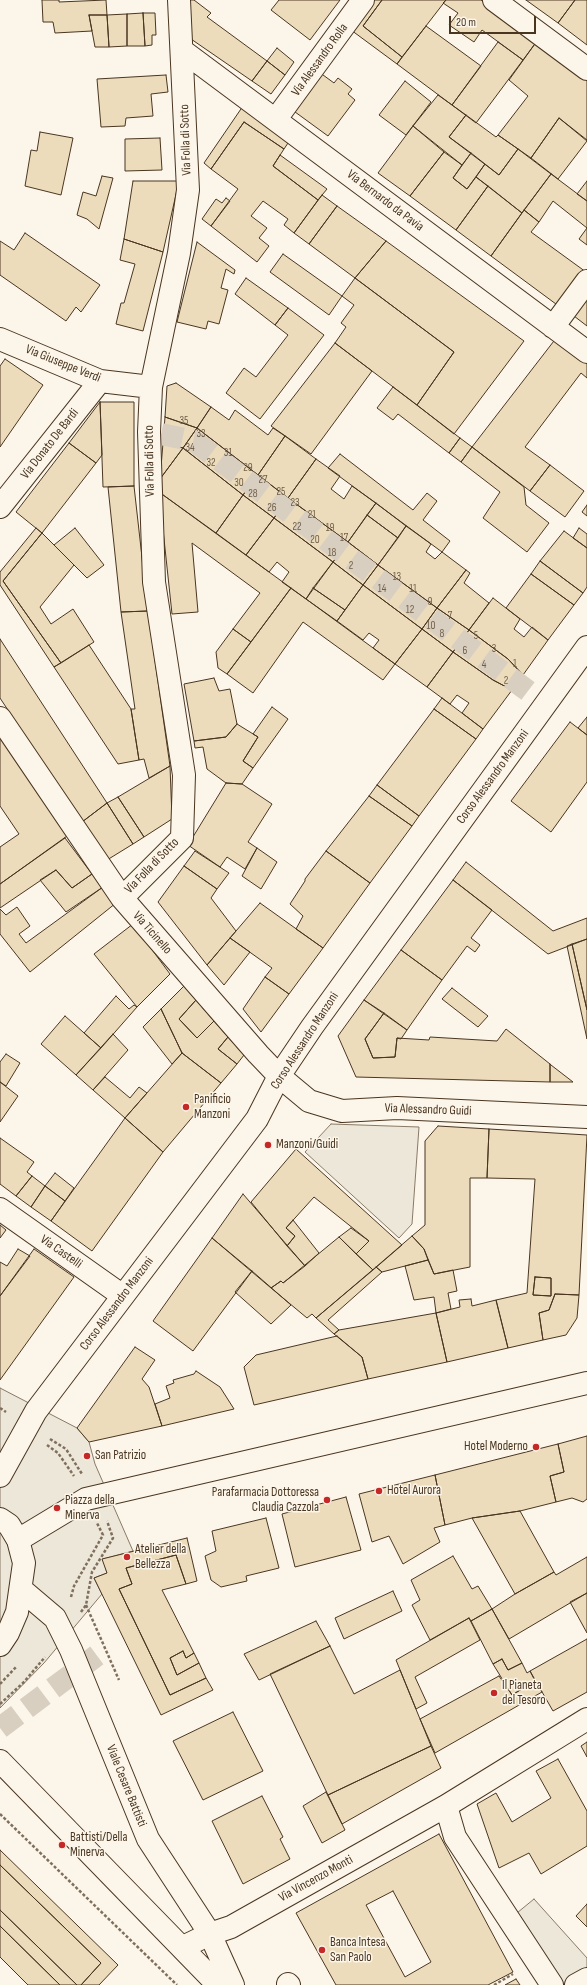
<!DOCTYPE html>
<html>
<head>
<meta charset="utf-8">
<style>
	body { margin:0 }
	#map { position:relative; width:587px; height:1985px; overflow:hidden; background:#fbf6e9; font-family:"Sofia Sans Condensed",sans-serif }
	canvas { display:block }
	.scale { position:absolute; left:449px; top:16px; width:87px; height:18px; box-sizing:border-box; border:2px solid #4a3520; border-top:0; padding-left:5px; font-size:12px; line-height:14px; white-space:nowrap; color:#4a3520; -webkit-text-stroke:3px #fbf6e9; paint-order:stroke }
</style>
</head>
<body>
<div id="map">
<canvas width="587" height="1985"></canvas>
<div class="scale">20 m</div>
</div>
<script>
const c = document.querySelector('canvas').getContext('2d');
c.lineJoin = 'round';
function fillPath(path, color) {
  c.fillStyle = color;
  c.fill(path, 'evenodd');
}
function toPath(rows) {
  const path = new Path2D();
  for (const r of rows) {
    path.moveTo(r[0], r[1]);
    for (let i = 2; i < r.length; i += 2) path.lineTo(r[i], r[i + 1]);
  }
  return path;
}
function stroke(path, color, width, dash) {
  c.strokeStyle = color;
  c.lineWidth = width;
  c.lineCap = dash ? 'butt' : 'round';
  c.setLineDash(dash || []);
  c.stroke(path);
}
function drawText(font, color, halo, rows, align = 'center') {
  c.font = font + ' "Sofia Sans Condensed",sans-serif';
  c.lineWidth = 3;
  c.setLineDash([]);
  c.textBaseline = 'middle';
  c.strokeStyle = halo;
  c.fillStyle = color;
  for (const [text, x, y, turn = 0] of rows) {
    c.save();
    c.translate(x, y);
    c.rotate((+turn || 0) * Math.PI / 180);
    c.textAlign = isNaN(turn) ? turn : align;
    if (halo) c.strokeText(text, 0, 0);
    c.fillText(text, 0, 0);
    c.restore();
  }
}
const parking = toPath([
	[331,1124,419,1127,412,1224,399,1238,305,1152,331,1124],
	[0,1388,77,1428,89,1442,95,1464,133,1551,103,1559,107,1573,94,1578,102,1594,44,1663,0,1708,0,1388],
	[534,1899,587,1958,587,1985,542,1985,506,1922,534,1899]
]);
fillPath(parking, '#ede7d9');
stroke(parking, '#887966', 1);
const building = toPath([
	[42,0,59,0,59,2,106,0,107,15,89,15,92,31,55,33,53,22,43,22,42,0],
	[188,0,194,0,211,13,207,17,267,61,252,81,191,39,188,0],
	[279,0,340,0,310,40,271,10,279,0],
	[374,0,382,0,363,26,402,57,397,64,351,30,374,0],
	[382,0,446,0,402,57,363,26,382,0],
	[446,0,481,0,537,41,523,60,482,30,474,42,449,25,458,13,443,3,446,0],
	[526,0,575,0,558,23,526,0],
	[575,0,587,0,587,45,558,23,575,0],
	[143,13,145,46,127,46,127,14,143,13],
	[143,13,155,13,156,35,152,35,152,45,145,46,143,13],
	[127,14,127,46,109,47,107,15,127,14],
	[89,15,107,15,109,47,95,47,89,15],
	[426,26,481,66,452,105,397,64,426,26],
	[537,41,587,79,587,140,559,118,531,158,498,135,528,96,509,80,537,41],
	[498,42,523,60,476,123,452,105,498,42],
	[277,48,294,62,285,75,267,61,277,48],
	[267,61,285,75,271,94,252,81,267,61],
	[319,72,334,83,338,78,352,89,348,94,355,100,328,136,291,109,319,72],
	[166,75,168,92,151,94,153,116,126,118,125,126,101,127,97,79,166,75],
	[405,81,431,102,406,135,379,115,405,81],
	[438,95,466,115,449,137,471,153,462,165,413,126,438,95],
	[243,106,290,140,284,149,244,122,211,169,204,163,243,106],
	[466,115,496,137,498,135,518,149,499,175,449,137,466,115],
	[559,118,587,141,558,179,531,158,559,118],
	[244,122,284,149,273,166,318,200,294,233,284,225,288,219,263,201,251,216,267,228,259,238,269,246,257,262,211,226,238,189,211,169,244,122],
	[413,126,444,152,410,196,378,173,413,126],
	[40,132,73,138,61,195,25,186,31,150,37,151,40,132],
	[160,138,162,170,125,171,125,139,160,138],
	[518,149,551,174,522,213,476,177,485,164,499,175,518,149],
	[444,152,462,165,453,178,467,189,476,177,488,186,456,230,410,196,444,152],
	[471,153,485,164,467,189,453,178,471,153],
	[280,155,327,189,318,200,273,166,280,155],
	[551,174,587,201,587,228,553,201,539,222,524,210,551,174],
	[102,176,113,178,99,229,87,219,77,215,83,192,96,196,102,176],
	[133,181,179,181,163,252,124,239,133,181],
	[587,181,587,201,577,194,587,181],
	[488,186,522,213,491,256,456,230,488,186],
	[322,195,337,206,309,244,294,233,322,195],
	[226,198,230,201,211,226,202,219,216,199,222,203,226,198],
	[337,206,386,241,355,278,309,244,337,206],
	[524,210,539,222,531,232,586,272,560,307,491,256,524,210],
	[587,228,587,245,579,239,587,228],
	[25,233,100,285,81,312,76,307,66,321,0,275,0,241,14,250,25,233],
	[124,239,163,252,143,331,116,324,121,303,124,303,135,264,120,260,124,239],
	[386,241,524,341,454,434,417,405,454,352,355,278,386,241],
	[197,242,235,270,234,274,226,269,221,288,228,290,219,324,208,321,206,329,177,322,197,242],
	[283,254,342,296,329,315,270,272,283,254],
	[246,278,288,308,275,325,235,294,246,278],
	[355,278,454,352,417,405,335,343,346,327,341,323,354,305,342,296,355,278],
	[587,299,587,326,574,316,587,299],
	[288,308,324,335,260,419,226,393,244,368,256,377,288,335,275,325,288,308],
	[557,337,587,359,587,378,581,373,525,447,550,465,530,491,472,447,557,337],
	[335,343,372,371,311,454,271,426,335,343],
	[5,359,43,385,0,447,0,366,5,359],
	[176,383,211,407,197,428,165,417,167,386,176,383],
	[393,387,460,438,449,453,398,414,393,420,377,408,393,387],
	[100,402,134,402,134,486,103,487,100,402],
	[100,402,102,455,96,463,69,443,100,402],
	[211,407,229,420,235,410,268,435,273,428,285,436,258,475,197,428,211,407],
	[165,417,197,428,183,448,163,443,165,417],
	[197,428,258,475,243,495,183,448,197,428],
	[285,436,316,459,288,498,258,475,285,436],
	[460,438,472,447,461,462,449,453,460,438],
	[69,443,96,463,42,533,16,512,69,443],
	[163,443,183,448,160,479,163,443],
	[472,447,524,487,526,505,549,523,527,552,483,518,500,492,461,462,472,447],
	[183,448,243,495,216,533,159,492,160,479,183,448],
	[340,454,413,510,427,493,437,501,423,520,450,541,442,552,328,468,340,454],
	[316,459,340,476,331,489,344,499,352,486,376,503,348,542,288,498,316,459],
	[550,465,584,491,565,517,530,491,550,465],
	[258,475,288,498,274,518,243,495,258,475],
	[134,486,148,611,121,612,108,487,134,486],
	[159,492,291,588,251,642,233,629,260,593,192,543,198,612,172,614,159,492],
	[243,495,274,518,246,555,216,533,243,495],
	[288,498,348,542,333,562,274,518,288,498],
	[376,503,406,526,398,538,367,515,376,503],
	[587,505,587,516,582,512,587,505],
	[367,515,398,538,378,565,348,542,367,515],
	[274,518,333,562,306,599,282,582,289,572,277,562,269,572,246,555,274,518],
	[406,526,431,544,426,552,435,559,442,552,466,570,437,608,378,565,406,526],
	[36,528,42,533,3,581,61,663,54,667,0,585,0,572,36,528],
	[75,528,104,565,87,578,54,545,75,528],
	[579,528,587,534,587,548,573,538,579,528],
	[564,531,587,548,587,587,583,593,540,561,564,531],
	[42,533,74,565,40,607,51,624,73,609,94,642,61,663,3,581,42,533],
	[348,542,378,565,363,585,333,562,348,542],
	[540,561,583,593,574,605,531,574,540,561],
	[333,562,363,585,345,610,313,588,333,562],
	[378,565,437,608,422,629,363,585,378,565],
	[466,570,470,573,464,583,489,603,469,630,437,608,466,570],
	[531,574,574,605,548,640,506,608,531,574],
	[363,585,422,629,395,664,373,648,379,640,369,633,363,640,337,621,363,585],
	[291,588,395,664,383,680,303,622,253,693,227,674,291,588],
	[313,588,345,610,337,621,306,599,313,588],
	[493,598,520,619,514,629,524,637,532,627,548,640,523,675,508,659,469,630,493,598],
	[437,608,469,630,453,652,422,629,437,608],
	[148,611,170,766,149,778,144,759,139,760,131,709,135,709,121,612,148,611],
	[233,629,251,642,227,674,218,668,216,652,233,629],
	[422,629,453,652,427,687,395,664,422,629],
	[469,630,508,659,523,675,512,690,493,680,453,652,469,630],
	[0,639,107,803,82,822,0,698,0,639],
	[89,645,131,709,139,760,118,764,54,667,89,645],
	[453,652,493,680,512,690,483,729,462,713,469,703,457,695,450,704,427,687,453,652],
	[214,678,219,691,230,689,237,724,226,737,194,741,184,684,214,678],
	[442,698,483,729,476,739,434,709,442,698],
	[272,707,288,719,253,768,243,761,258,737,253,734,272,707],
	[434,709,476,739,419,816,377,785,434,709],
	[587,717,587,735,578,728,587,717],
	[570,722,587,735,587,782,551,832,511,801,570,722],
	[237,724,258,737,243,761,253,768,242,784,226,783,207,769,203,747,195,748,194,741,226,737,237,724],
	[0,736,67,836,0,884,0,847,19,834,0,806,0,736],
	[170,766,172,819,144,837,118,797,170,766],
	[226,783,242,784,272,804,248,842,257,848,245,869,227,857,220,867,188,845,226,783],
	[377,785,419,816,412,826,369,796,377,785],
	[369,796,412,826,370,883,326,851,369,796],
	[118,797,144,837,133,844,107,803,118,797],
	[107,803,133,844,107,860,82,822,107,803],
	[65,838,92,874,72,888,56,870,0,908,0,884,65,838],
	[257,848,277,862,261,889,242,876,257,848],
	[195,851,229,873,217,889,184,866,195,851],
	[326,851,370,883,323,948,296,929,303,916,290,904,305,881,305,879,326,851],
	[466,862,553,931,587,918,587,939,548,954,453,880,466,862],
	[184,866,217,889,211,898,236,931,207,965,158,902,184,866],
	[56,870,72,888,92,874,103,887,66,912,40,880,56,870],
	[453,880,492,910,471,938,480,945,475,952,467,946,442,980,401,950,453,880],
	[103,887,116,903,30,972,0,934,0,909,6,915,17,907,30,926,19,934,26,943,103,887],
	[260,903,323,948,289,994,265,977,272,968,230,938,260,903],
	[133,924,170,974,137,1007,94,954,133,924],
	[230,938,250,952,224,985,207,965,230,938],
	[587,939,587,1010,572,944,587,939],
	[572,944,587,1010,587,1039,567,946,572,944],
	[401,950,442,980,407,1030,364,1000,401,950],
	[265,977,289,994,261,1032,243,1009,265,977],
	[184,986,196,1000,179,1019,197,1038,214,1021,228,1037,218,1049,237,1064,221,1083,182,1053,161,1009,184,986],
	[452,988,488,1016,478,1027,442,999,452,988],
	[116,996,129,1009,134,1005,137,1007,101,1048,84,1033,116,996],
	[196,1000,214,1021,197,1038,179,1019,196,1000],
	[364,1000,384,1013,365,1039,373,1058,395,1057,397,1038,429,1040,430,1037,497,1041,506,1029,550,1064,550,1082,356,1077,338,1036,364,1000],
	[161,1009,182,1053,172,1064,143,1027,161,1009],
	[384,1013,407,1030,401,1039,397,1038,395,1057,373,1058,365,1039,384,1013],
	[65,1016,101,1048,76,1075,41,1044,65,1016],
	[113,1034,128,1050,93,1090,76,1075,113,1034],
	[228,1037,244,1055,237,1064,218,1049,228,1037],
	[182,1053,221,1083,163,1152,125,1118,182,1053],
	[6,1054,20,1063,6,1086,0,1082,0,1062,6,1054],
	[550,1064,551,1065,573,1082,550,1082,550,1064],
	[105,1077,130,1098,139,1087,147,1093,125,1118,93,1090,105,1077],
	[0,1082,18,1096,0,1122,0,1082],
	[125,1118,163,1152,92,1251,51,1221,125,1118],
	[438,1126,489,1129,487,1178,470,1178,470,1267,434,1274,424,1249,412,1236,425,1225,425,1141,438,1126],
	[489,1129,587,1135,579,1295,555,1294,549,1310,539,1313,543,1340,508,1348,496,1300,527,1293,535,1179,487,1178,489,1129],
	[535,1277,551,1278,551,1296,533,1295,535,1277],
	[0,1138,34,1162,27,1172,32,1176,16,1196,0,1184,0,1138],
	[296,1149,402,1245,373,1270,356,1254,369,1241,314,1197,286,1228,295,1236,287,1246,251,1202,296,1149],
	[55,1173,74,1188,65,1201,45,1186,55,1173],
	[32,1176,45,1186,31,1207,16,1196,32,1176],
	[45,1186,65,1201,51,1221,31,1207,45,1186],
	[243,1194,305,1266,283,1283,281,1281,271,1288,212,1238,243,1194],
	[293,1220,319,1253,305,1266,287,1246,295,1236,286,1228,293,1220],
	[0,1225,6,1230,0,1238,0,1225],
	[351,1228,369,1241,356,1254,339,1237,351,1228],
	[412,1236,424,1249,428,1260,382,1272,376,1267,412,1236],
	[339,1237,373,1270,316,1318,312,1314,307,1318,271,1288,281,1281,283,1283,339,1237],
	[212,1238,252,1271,193,1351,153,1321,212,1238],
	[18,1249,30,1256,0,1296,0,1262,7,1266,18,1249],
	[34,1249,74,1277,0,1380,0,1296,34,1249],
	[428,1260,434,1274,453,1270,457,1291,448,1293,451,1309,436,1313,434,1297,414,1300,405,1266,428,1260],
	[376,1267,382,1272,328,1320,339,1330,334,1334,316,1318,376,1267],
	[252,1271,291,1305,271,1324,235,1292,252,1271],
	[535,1277,551,1278,551,1296,533,1295,535,1277],
	[555,1294,579,1295,577,1318,566,1335,543,1340,539,1313,549,1310,555,1294],
	[471,1299,472,1306,496,1300,508,1348,447,1362,436,1313,460,1307,459,1300,471,1299],
	[436,1313,447,1362,368,1379,362,1357,334,1334,339,1330,436,1313],
	[337,1336,362,1357,368,1379,254,1405,244,1367,256,1355,337,1336],
	[135,1347,155,1360,142,1379,149,1387,162,1426,89,1442,77,1428,135,1347],
	[196,1371,220,1387,234,1409,162,1426,155,1404,170,1398,166,1386,174,1383,173,1380,194,1374,196,1371],
	[587,1436,587,1499,583,1502,572,1498,556,1502,550,1476,564,1472,558,1444,587,1436],
	[558,1444,564,1472,550,1476,556,1502,520,1511,472,1518,445,1525,435,1475,558,1444],
	[435,1475,445,1525,434,1528,440,1542,403,1564,389,1536,372,1542,359,1494,435,1475],
	[346,1497,361,1550,295,1567,282,1514,346,1497],
	[520,1511,554,1572,515,1594,472,1518,520,1511],
	[266,1518,279,1568,246,1576,247,1581,221,1587,211,1580,205,1556,216,1551,212,1531,266,1518],
	[187,1538,197,1581,186,1584,176,1555,126,1568,132,1584,119,1589,170,1695,206,1678,213,1690,161,1715,94,1578,107,1573,102,1559,187,1538],
	[176,1555,186,1584,162,1590,194,1653,186,1658,183,1651,170,1658,177,1675,199,1663,206,1678,170,1695,119,1589,132,1584,126,1568,176,1555],
	[453,1556,472,1589,478,1586,492,1609,471,1621,469,1618,430,1640,412,1605,420,1600,411,1580,453,1556],
	[587,1557,587,1593,509,1639,492,1609,515,1594,554,1572,556,1575,587,1557],
	[393,1591,402,1611,344,1639,335,1618,393,1591],
	[587,1593,587,1633,570,1602,587,1593],
	[492,1609,522,1663,508,1670,502,1659,493,1664,471,1621,492,1609],
	[469,1618,480,1640,415,1677,427,1703,416,1709,396,1660,469,1618],
	[316,1621,330,1646,259,1680,244,1654,316,1621],
	[587,1639,587,1692,553,1711,530,1671,587,1639],
	[330,1646,354,1694,400,1670,431,1746,328,1795,270,1674,330,1646],
	[183,1651,186,1658,194,1653,199,1663,177,1675,170,1658,183,1651],
	[502,1659,508,1670,522,1663,527,1673,530,1671,535,1681,512,1695,493,1664,502,1659],
	[499,1676,512,1695,535,1681,542,1692,435,1753,420,1719,499,1676],
	[233,1712,263,1771,203,1800,173,1741,233,1712],
	[587,1742,587,1757,581,1746,587,1742],
	[431,1746,441,1768,342,1824,328,1795,431,1746],
	[558,1759,587,1811,587,1846,541,1874,529,1853,499,1868,477,1804,496,1793,512,1822,551,1798,536,1771,558,1759],
	[326,1792,345,1830,322,1843,303,1806,326,1792],
	[262,1796,283,1837,280,1839,290,1859,243,1884,212,1821,262,1796],
	[439,1834,513,1972,488,1985,336,1985,296,1913,439,1834],
	[393,1891,431,1962,405,1977,366,1905,393,1891],
	[0,1850,118,1965,99,1985,81,1985,101,1963,0,1865,0,1850],
	[0,1865,101,1963,81,1985,77,1985,0,1910,0,1865],
	[587,1904,587,1927,576,1916,587,1904],
	[0,1910,77,1985,60,1985,0,1926,0,1910],
	[0,1926,60,1985,28,1985,0,1957,0,1926],
	[516,1979,520,1985,505,1985,516,1979]
]);
fillPath(building, '#ecdcbc');
stroke(building, '#4a3520', 1);
stroke(toPath([
	[161,434,194,441,528,691],
	[0,1728,104,1650]
]), '#d8cfc1', 22, [22, 11]);
const minor = toPath([
	[494,0,587,69],
	[183,51,587,352],
	[276,119,363,0],
	[553,327,587,281],
	[0,339,100,381,151,387],
	[0,507,100,381],
	[0,718,122,898,258,1054,279,1076,309,1101,342,1111,397,1108,587,1117],
	[122,898,182,838,184,775,154,582,149,432,151,387,179,253,188,190,179,0],
	[0,1209,123,1296],
	[0,1476,36,1411,257,1119,279,1076,312,1027,587,647],
	[18,1540,86,1499,587,1383],
	[446,1806,455,1837,552,1985],
	[183,1947,210,1934,231,1927,446,1806,587,1719],
	[288,1984,289,1985],
	[576,1985,587,1979]
]);
const major = toPath([
	[0,1519,9,1525,18,1540,24,1563,17,1612,8,1633,0,1645],
	[22,1590,55,1618,71,1650,148,1839,210,1934,233,1985],
	[0,1761,218,1985]
]);
stroke(minor, '#4a3520', 24);
stroke(major, '#4a3520', 24);
stroke(toPath([
	[0,1408,6,1412],
	[50,1439,66,1449,82,1474],
	[47,1445,58,1453,74,1476],
	[71,1597,74,1586,103,1535,97,1523],
	[86,1605,119,1680],
	[81,1612,86,1605,92,1572,113,1538,107,1521],
	[0,1684,17,1666],
	[0,1704,24,1682,45,1657],
	[0,1814,177,1985],
	[494,1985,513,1974]
]), '#7f6f5c', 2.5, [3, 2]);
stroke(minor, '#fbf6e9', 22);
stroke(major, '#fbf6e9', 22);
for (const [x, y, r, color] of [
	[186,1107,4,"#c62828"],
	[268,1145,4,"#c62828"],
	[536,1447,4,"#c62828"],
	[87,1456,4,"#c62828"],
	[379,1491,4,"#c62828"],
	[327,1500,4,"#c62828"],
	[57,1508,4,"#c62828"],
	[127,1557,4,"#c62828"],
	[494,1693,4,"#c62828"],
	[62,1845,4,"#c62828"],
	[322,1950,4,"#c62828"]
]) {
  const dot = new Path2D();
  dot.arc(x, y, r, 0, 2 * Math.PI);
  c.fillStyle = color;
  c.fill(dot);
  stroke(dot, '#fbf6e9', 1.5);
}
drawText('11px', '#725f47', null, [
	["35",184,421],
	["33",201,434],
	["34",190,448],
	["31",228,453],
	["32",211,463],
	["29",248,468],
	["27",263,480],
	["30",239,483],
	["25",281,492],
	["28",253,494],
	["23",295,503],
	["26",272,508],
	["21",312,515],
	["22",297,527],
	["19",330,528],
	["17",344,538],
	["20",315,540],
	["18",332,553],
	["2",351,566],
	["13",397,577],
	["14",382,589],
	["11",413,589],
	["9",430,602],
	["12",410,610],
	["7",450,616],
	["10",431,626],
	["8",442,634],
	["5",476,636],
	["3",494,649],
	["6",465,651],
	["1",515,664],
	["4",484,665],
	["2",506,681]
]);
drawText('13px', '#4a3520', '#fbf6e9', [
	["Via Alessandro Rolla",320,60,-54],
	["Via Folla di Sotto",186,140,-92],
	["Via Bernardo da Pavia",385,201,37],
	["Via Giuseppe Verdi",63,364,22],
	["Via Donato De Bardi",50,444,-52],
	["Via Folla di Sotto",150,461,-91],
	["Corso Alessandro Manzoni",493,777,-54],
	["Via Folla di Sotto",152,866,-46],
	["Via Ticinello",152,933,49],
	["Corso Alessandro Manzoni",305,1041,-57],
	["Via Alessandro Guidi",428,1110,2],
	["Via Castelli",61,1252,35],
	["Corso Alessandro Manzoni",117,1304,-53],
	["Viale Cesare Battisti",126,1786,68],
	["Via Vincenzo Monti",316,1879,-29]
]);
drawText('13px', '#4a3520', '#fbf6e9', [
	["Panificio",194,1100],
	["Manzoni",194,1115],
	["Manzoni/Guidi",276,1145],
	["Hotel Moderno",528,1447,"right"],
	["San Patrizio",95,1456],
	["Hotel Aurora",387,1491],
	["Parafarmacia Dottoressa",319,1493,"right"],
	["Claudia Cazzola",319,1508,"right"],
	["Piazza della",65,1501],
	["Minerva",65,1516],
	["Atelier della",135,1550],
	["Bellezza",135,1565],
	["Il Pianeta",502,1686],
	["del Tesoro",502,1701],
	["Battisti/Della",70,1838],
	["Minerva",70,1853],
	["Banca Intesa",330,1943],
	["San Paolo",330,1958]
], 'left');
</script>
</body>
</html>
